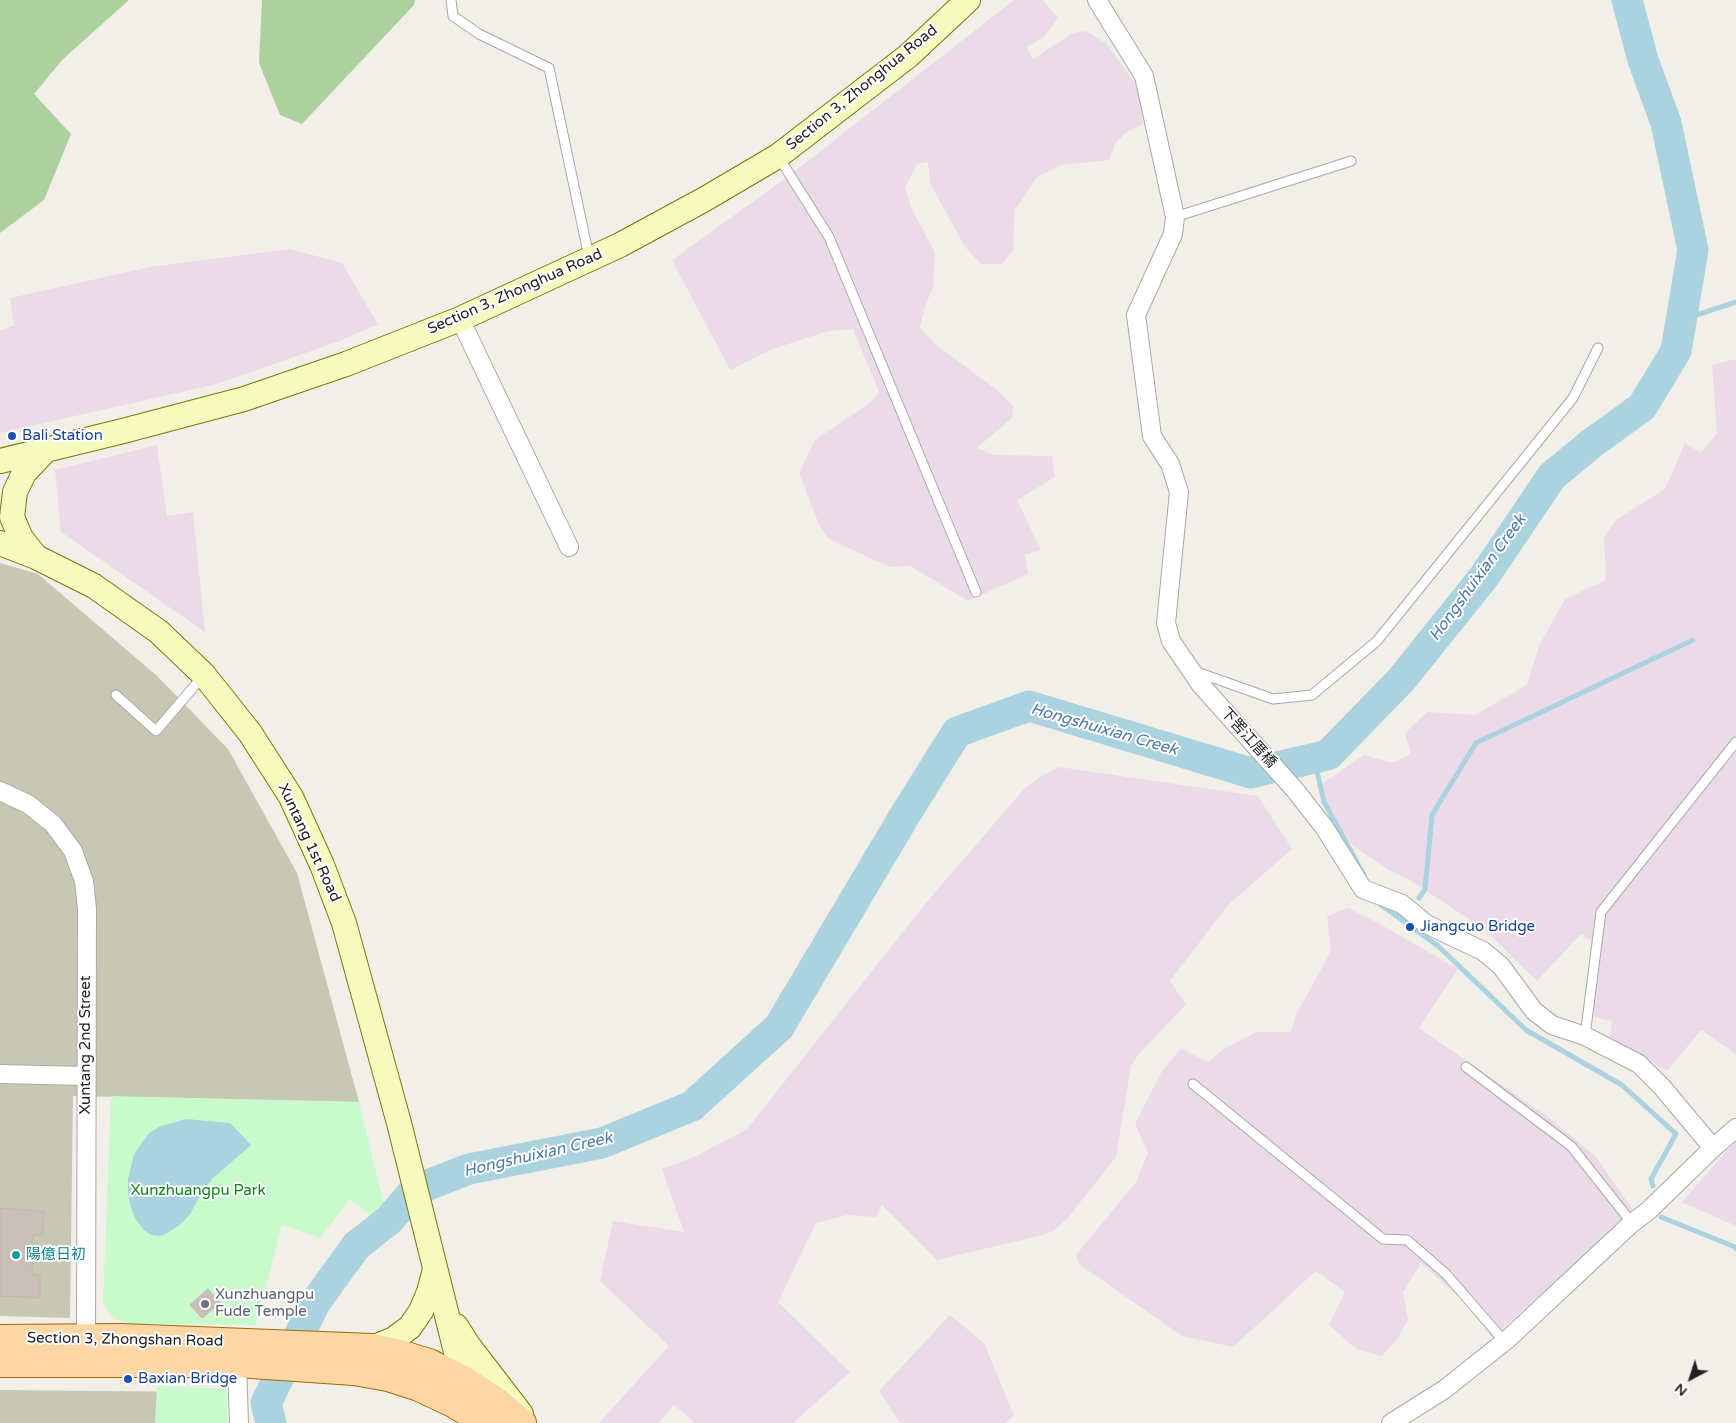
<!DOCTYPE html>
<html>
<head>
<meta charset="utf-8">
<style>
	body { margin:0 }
	#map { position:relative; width:1736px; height:1423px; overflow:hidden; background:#f2efe9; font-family:"Varela Round",sans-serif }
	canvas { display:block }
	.north { position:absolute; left:1666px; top:1353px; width:50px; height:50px; -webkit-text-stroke:4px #fff; paint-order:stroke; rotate:220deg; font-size:14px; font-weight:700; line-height:20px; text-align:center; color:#222 }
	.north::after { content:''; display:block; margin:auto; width:18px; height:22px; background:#222; clip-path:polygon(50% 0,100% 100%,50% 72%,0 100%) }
</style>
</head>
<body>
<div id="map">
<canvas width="1736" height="1423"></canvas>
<div class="north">N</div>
</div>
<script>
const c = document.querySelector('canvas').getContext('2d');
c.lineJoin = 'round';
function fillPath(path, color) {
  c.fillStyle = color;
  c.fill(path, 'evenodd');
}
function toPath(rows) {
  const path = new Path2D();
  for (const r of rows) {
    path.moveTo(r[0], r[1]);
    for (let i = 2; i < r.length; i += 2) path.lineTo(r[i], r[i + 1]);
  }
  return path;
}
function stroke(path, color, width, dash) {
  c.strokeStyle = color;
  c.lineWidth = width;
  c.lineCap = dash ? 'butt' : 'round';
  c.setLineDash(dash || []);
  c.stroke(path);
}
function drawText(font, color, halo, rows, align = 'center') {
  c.font = font + ' "Varela Round","Noto Sans TC",sans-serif';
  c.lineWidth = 4;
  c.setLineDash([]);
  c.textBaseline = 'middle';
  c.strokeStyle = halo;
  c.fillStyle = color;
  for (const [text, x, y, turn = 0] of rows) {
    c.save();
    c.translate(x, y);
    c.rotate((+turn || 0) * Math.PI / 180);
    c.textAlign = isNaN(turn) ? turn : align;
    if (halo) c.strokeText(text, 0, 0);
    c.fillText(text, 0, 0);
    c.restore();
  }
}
fillPath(toPath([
	[1014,0,1043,0,1058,18,1044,37,1027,47,1033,59,1073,33,1086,31,1107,44,1139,89,1143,124,1127,132,1116,142,1109,160,1062,165,1037,177,1015,210,1013,250,1002,264,981,264,965,247,930,183,928,162,917,164,905,188,911,207,935,253,933,287,926,304,920,327,934,343,997,390,1013,406,1012,418,977,448,994,455,1052,456,1055,477,1017,500,1041,550,1025,555,1028,574,968,601,910,566,890,567,829,539,820,527,799,473,815,440,873,401,879,392,853,329,828,331,770,350,730,370,672,260,786,178],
	[290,249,342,263,378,324,337,342,217,384,0,433,0,331,14,325,10,298,150,267],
	[1736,359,1736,1054,1701,1030,1667,1071,1610,1037,1612,1021,1584,1015,1594,951,1591,941,1581,934,1537,981,1484,929,1410,880,1389,870,1355,847,1341,835,1317,787,1364,755,1392,763,1411,754,1405,733,1427,712,1475,715,1527,685,1539,646,1565,599,1606,580,1604,537,1616,520,1665,489,1685,443,1701,453,1717,433,1712,365],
	[157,445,167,516,193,512,205,632,61,532,55,470],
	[1059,767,1258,796,1292,849,1228,905,1170,981,1186,1004,1138,1055,1131,1066,1116,1157,1067,1219,1053,1231,1043,1235,937,1260,882,1205,876,1217,847,1215,816,1223,778,1302,850,1372,793,1423,695,1423,674,1405,658,1423,599,1423,669,1346,600,1281,613,1221,684,1232,662,1169,696,1156,747,1129,925,904,1025,788,1040,777],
	[1348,908,1380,924,1458,969,1419,1028,1550,1118,1596,1157,1635,1213,1491,1338,1470,1307,1421,1263,1403,1292,1408,1320,1395,1342,1382,1356,1356,1349,1329,1325,1345,1292,1316,1271,1233,1347,1182,1336,1079,1264,1076,1255,1136,1182,1148,1153,1135,1124,1161,1073,1181,1048,1208,1062,1224,1049,1256,1032,1291,1032,1296,1015,1331,951,1327,916],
	[1736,1140,1736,1226,1682,1202],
	[950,1315,984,1343,1014,1415,1005,1423,900,1423,879,1391]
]), '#ebdbe8');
fillPath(toPath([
	[0,563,38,574,157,676,228,749,297,873,359,1102,73,1096,70,1318,0,1316],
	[0,1390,212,1392,208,1423,0,1423]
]), '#c7c7b4');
fillPath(toPath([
	[0,0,129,0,63,59,34,94,71,134,44,200,0,233],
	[262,0,415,0,414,5,302,124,280,115,259,63]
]), '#add19e');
fillPath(toPath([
	[111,1096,359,1102,386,1212,377,1220,350,1199,320,1238,282,1225,256,1325,133,1324,114,1319,103,1303],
	[157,1386,227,1389,227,1423,155,1423]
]), '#c8facc');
fillPath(toPath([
	[186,1119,230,1123,251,1145,213,1178,204,1189,190,1214,182,1223,166,1234,159,1236,151,1235,144,1230,136,1220,131,1208,128,1193,128,1179,134,1154,149,1133,161,1126]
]), '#aad3df');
stroke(toPath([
	[1681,320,1736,302],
	[1314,758,1324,802,1364,875],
	[1419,898,1425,889,1432,815,1476,743,1693,640],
	[1381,905,1438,946,1526,1030,1622,1085,1676,1134,1651,1179,1653,1186],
	[1661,1217,1735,1247,1736,1249]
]), '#aad3df', 5);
stroke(toPath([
	[271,1423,266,1403,315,1303,356,1246,389,1220,415,1190,469,1169,602,1143,692,1106,779,1027,908,810,957,732,1029,706,1251,773,1328,755,1401,680,1483,578,1552,476,1592,443,1642,407,1676,351,1693,250,1666,123,1643,60,1627,0]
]), '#aad3df', 31);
const building = toPath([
	[0,1208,44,1211,43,1235,33,1236,32,1274,40,1275,40,1298,0,1296,0,1208],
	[208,1289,220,1303,202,1318,190,1305,208,1289]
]);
fillPath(building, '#c7bfb8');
stroke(building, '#c4b6ab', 1);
const lane = toPath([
	[451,0,453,16,479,34,549,68,589,257],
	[778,156,829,237,976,592],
	[1175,217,1351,161],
	[1194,671,1273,699,1312,695,1377,641,1573,398,1598,348],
	[116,695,156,731,203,676],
	[1585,1036,1601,912,1736,742],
	[1466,1067,1571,1146,1632,1223],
	[1193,1084,1383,1239,1407,1240,1446,1274,1504,1341]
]);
const street = toPath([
	[1097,0,1144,76,1175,217,1173,234,1136,315,1152,436,1170,464,1179,492,1166,623,1171,641,1201,685,1295,790,1324,827,1363,889,1402,904,1426,924,1483,951,1501,966,1534,1011,1552,1025,1585,1036,1639,1064,1662,1087,1713,1148],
	[460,319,569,547],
	[0,791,28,804,53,824,73,851,84,881,87,909,86,1338],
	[0,1074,86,1076],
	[237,1363,239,1423],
	[1391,1423,1445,1389,1509,1338,1632,1223,1648,1211,1713,1148,1736,1128]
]);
const secondary = toPath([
	[0,461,123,431,244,399,346,364,460,319,620,245,705,199,778,156,908,56,968,0],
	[0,543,36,557,94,586,159,632,204,675,250,733,291,797,322,865,344,923,399,1123,463,1380,458,1393],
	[36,557,21,538,12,517,15,492,24,473,45,451],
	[456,1326,468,1345,521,1414],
	[372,1348,394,1339,410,1327,421,1311,429,1292,435,1269]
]);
const primary = toPath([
	[0,1339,121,1338,372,1348,396,1353,429,1363,463,1380,497,1402,522,1423],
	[0,1363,237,1363,354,1371,388,1377,419,1387,453,1403,486,1423]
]);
stroke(lane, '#a9a9a9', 11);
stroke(street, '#a9a9a9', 20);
stroke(secondary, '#707d05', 26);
stroke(primary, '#a06b00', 30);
stroke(lane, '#fff', 9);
stroke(street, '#fff', 18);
stroke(secondary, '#f7fabf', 24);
stroke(primary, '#fcd6a4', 28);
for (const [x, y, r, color] of [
	[12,436,5,"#1a4fb4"],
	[1410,927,5,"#1a4fb4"],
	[16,1255,5,"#0f9aa8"],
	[205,1304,5,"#6b7280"],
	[128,1379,5,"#1a4fb4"]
]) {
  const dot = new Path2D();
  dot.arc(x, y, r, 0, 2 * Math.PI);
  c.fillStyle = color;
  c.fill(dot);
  stroke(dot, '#fff', 2);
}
drawText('15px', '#222', '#fff', [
	["Section 3, Zhonghua Road",862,88,-39],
	["Section 3, Zhonghua Road",515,292,-24],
	["下罟江厝橋",1248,738,48],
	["Xuntang 1st Road",309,843,65],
	["Xuntang 2nd Street",86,1045,-90],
	["Section 3, Zhongshan Road",125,1340,1]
]);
drawText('15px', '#164399', '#fff', [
	["Bali Station",22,436],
	["Jiangcuo Bridge",1420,927],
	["Baxian Bridge",138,1379]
], 'left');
drawText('15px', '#0c8416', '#fff', [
	["Xunzhuangpu Park",198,1191]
]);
drawText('15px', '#0d838f', '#fff', [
	["陽億日初",26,1255]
], 'left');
drawText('15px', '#5b616d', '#fff', [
	["Xunzhuangpu",215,1295],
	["Fude Temple",215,1312]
], 'left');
drawText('italic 16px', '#4a7aab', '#fff', [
	["Hongshuixian Creek",1478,578,-54],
	["Hongshuixian Creek",1104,730,16],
	["Hongshuixian Creek",538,1155,-13]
]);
</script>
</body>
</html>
